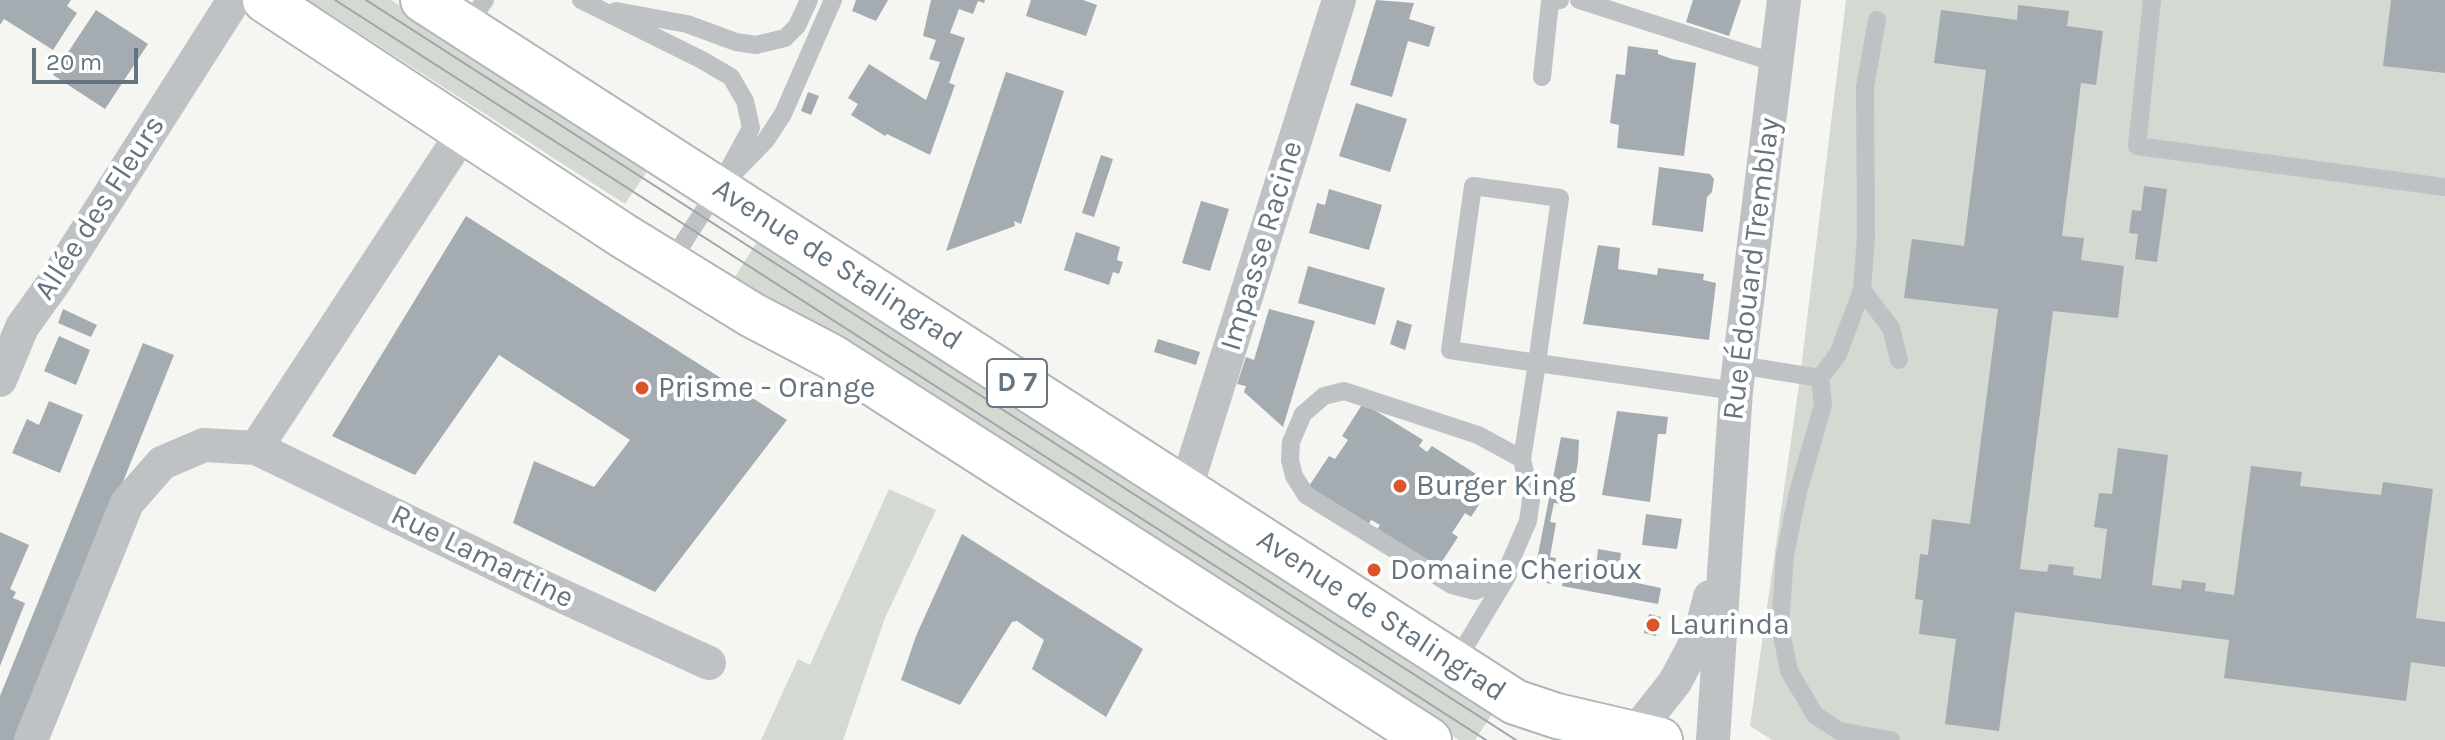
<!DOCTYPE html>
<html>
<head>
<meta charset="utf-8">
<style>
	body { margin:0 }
	#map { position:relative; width:2445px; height:740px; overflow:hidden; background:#f5f5f1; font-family:Karla,sans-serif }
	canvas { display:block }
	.scale { position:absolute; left:32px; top:48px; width:106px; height:36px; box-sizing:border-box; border:4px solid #657481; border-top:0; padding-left:10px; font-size:24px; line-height:28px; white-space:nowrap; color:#657481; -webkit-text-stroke:6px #fff; paint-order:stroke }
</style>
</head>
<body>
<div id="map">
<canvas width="2445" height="740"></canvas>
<div class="scale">20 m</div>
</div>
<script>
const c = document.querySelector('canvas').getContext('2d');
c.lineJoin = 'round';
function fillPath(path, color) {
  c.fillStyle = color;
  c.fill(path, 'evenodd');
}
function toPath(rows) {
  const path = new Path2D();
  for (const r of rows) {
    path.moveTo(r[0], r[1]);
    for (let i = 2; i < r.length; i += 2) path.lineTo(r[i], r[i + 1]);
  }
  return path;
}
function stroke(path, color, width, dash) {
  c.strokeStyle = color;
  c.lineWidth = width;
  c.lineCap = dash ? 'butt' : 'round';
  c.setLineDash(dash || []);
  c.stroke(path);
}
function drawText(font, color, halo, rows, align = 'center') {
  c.font = font + ' Karla,sans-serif';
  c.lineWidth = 8;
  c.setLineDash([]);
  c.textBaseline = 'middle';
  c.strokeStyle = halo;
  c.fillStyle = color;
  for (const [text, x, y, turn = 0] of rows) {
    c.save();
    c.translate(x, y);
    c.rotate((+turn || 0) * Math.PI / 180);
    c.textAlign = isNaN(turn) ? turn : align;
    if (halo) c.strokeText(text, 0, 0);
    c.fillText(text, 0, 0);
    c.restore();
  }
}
fillPath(toPath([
	[308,0,391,0,650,167,625,204],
	[1846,0,2445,0,2445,740,1772,740,1750,726,1799,385],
	[760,237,1495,710,1475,740,1459,740,874,363,731,283],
	[889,489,936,510,885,618,843,740,761,740,798,659,810,665]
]), '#d4dad1');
fillPath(toPath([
	[0,0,71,0,67,6,77,13,53,50,4,19,0,25],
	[856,0,888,0,876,21,852,11],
	[931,0,985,0,984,3,978,1,973,14,959,9,950,33,965,38,949,83,955,85,930,155,887,134,885,136,851,115,858,104,848,98,869,64,926,100,940,62,929,59,936,40,923,36],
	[1031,0,1083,0,1097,5,1086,36,1026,16],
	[1376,0,1414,3,1409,19,1435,27,1429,47,1408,41,1392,97,1350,85],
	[1693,0,1741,0,1729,36,1686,22],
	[2391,0,2445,0,2445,73,2383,66],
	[2018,5,2069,11,2067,26,2103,31,2096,85,2081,83,2062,236,2084,238,2081,260,2124,266,2118,318,2053,311,2020,569,2047,572,2049,564,2074,567,2073,575,2101,579,2107,529,2094,527,2099,493,2112,494,2118,448,2168,455,2152,585,2181,589,2182,580,2206,583,2205,591,2234,595,2251,466,2302,472,2300,486,2381,495,2383,482,2433,489,2416,618,2445,622,2445,667,2411,662,2406,701,2224,678,2229,640,2015,612,1999,731,1945,724,1956,639,1919,634,1923,600,1915,599,1920,554,1928,555,1932,519,1970,524,1998,309,1904,298,1912,239,1964,246,1986,70,1934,63,1941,10,2017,20],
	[96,10,148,44,105,109,53,75],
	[1628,46,1658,50,1658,54,1672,59,1696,63,1684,156,1617,148,1619,125,1610,123,1616,74,1625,75],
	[1006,72,1064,91,1021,224,1014,221,1015,226,946,251],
	[808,92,819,96,811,115,801,111],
	[1356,103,1407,119,1390,172,1339,156],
	[1101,155,1113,159,1094,217,1082,213],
	[1659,167,1710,174,1714,179,1712,192,1707,197,1703,232,1652,225],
	[2144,186,2167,189,2157,262,2135,259,2138,234,2129,233,2132,210,2141,211],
	[1329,189,1382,205,1369,250,1309,233,1317,203,1325,205],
	[1201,201,1229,209,1210,271,1182,263],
	[466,216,787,420,655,592,513,523,534,461,594,487,630,440,499,355,415,475,332,436],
	[1076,232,1120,247,1117,260,1123,262,1119,274,1113,272,1109,285,1064,270],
	[1598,245,1620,248,1618,269,1657,275,1658,268,1704,274,1703,280,1716,283,1709,340,1583,324],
	[1308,266,1385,288,1375,325,1298,303],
	[63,309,97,325,91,337,58,323],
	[1269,309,1315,321,1283,427,1244,392,1246,386,1237,384,1246,357,1254,360],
	[1397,320,1412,325,1405,350,1390,344],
	[59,336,90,350,76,385,44,371],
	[1158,339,1200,352,1196,365,1154,352],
	[143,343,174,355,19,740,0,740,0,696],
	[49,401,83,415,60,473,12,453,27,419,39,425],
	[1363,403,1423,440,1419,446,1427,452,1432,446,1492,484,1471,517,1465,513,1452,533,1458,537,1437,569,1376,531,1380,525,1371,520,1367,527,1307,489,1329,456,1335,459,1348,440,1342,436],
	[1617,411,1668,417,1666,434,1658,434,1650,502,1602,495],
	[1561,437,1579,440,1578,461,1571,505,1554,503,1551,517,1550,522,1556,523,1550,557,1556,558,1551,584,1533,580],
	[1646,514,1682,519,1677,549,1642,545],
	[0,532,29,545,10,589,16,592,13,598,25,603,0,666],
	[962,534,1143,649,1106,717,1032,669,1044,640,1017,621,1012,622,960,705,901,680,916,636],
	[1598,549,1621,553,1619,570,1596,567],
	[1566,568,1661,588,1658,604,1562,586],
	[1649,614,1661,617,1656,636,1644,633]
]), '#a4acb2');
const primary = toPath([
	[265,0,622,235,752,315,832,357,1429,740],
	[423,0,1515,702,1557,716,1660,740]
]);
stroke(primary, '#b1b6b9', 48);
stroke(toPath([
	[581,0,702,60,731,77,745,101,751,128,719,187,669,265],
	[1579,0,1776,63],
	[2152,0,2137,146,2445,187],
	[616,11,687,24,736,42,756,45,785,38,797,26,809,0],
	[466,27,485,0],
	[1542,77,1550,2,1560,0],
	[733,174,766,140,783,114,833,0],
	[1473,186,1560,198,1537,363,1450,350,1473,186],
	[1862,290,1891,328,1899,360],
	[1739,365,1820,378,1823,405,1798,492,1785,555,1780,626,1789,671,1815,715,1839,731,1891,740],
	[1820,378,1838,354,1862,290,1866,236,1865,87,1877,20],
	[1522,459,1478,435,1344,391,1324,396,1303,414,1291,442,1290,460,1294,476,1306,495,1452,585,1475,591,1489,585,1509,565,1528,521,1531,500,1522,459,1537,363,1736,391],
	[1455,663,1508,575]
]), '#bec2c5', 18);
stroke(toPath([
	[0,380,22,327,55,281,234,0],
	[256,448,464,131],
	[1185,491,1339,0],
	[1634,734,1675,682,1700,635,1710,597],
	[31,740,127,503,162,463,204,445,256,448,549,590,709,663],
	[1713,740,1736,391,1784,0]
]), '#bec2c5', 34);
stroke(primary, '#fff', 44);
stroke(toPath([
	[335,0,1486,740],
	[366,0,1516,740]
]), '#9fa5aa', 2);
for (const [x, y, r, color] of [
	[642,388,8,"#dc552a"],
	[1400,486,8,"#dc552a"],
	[1374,570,8,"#dc552a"],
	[1653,625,8,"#dc552a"]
]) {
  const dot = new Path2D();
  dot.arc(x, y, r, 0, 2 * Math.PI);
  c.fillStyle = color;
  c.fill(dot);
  stroke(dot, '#fff', 3);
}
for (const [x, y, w] of [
	[1017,383,60]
]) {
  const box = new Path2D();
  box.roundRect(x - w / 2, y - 24, w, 48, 6);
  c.fillStyle = '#fff';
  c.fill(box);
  stroke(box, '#657481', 2);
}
drawText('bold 28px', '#657481', null, [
	["D 7",1017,383]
]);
drawText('30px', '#657481', '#fff', [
	["Allée des Fleurs",100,208,-57],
	["Impasse Racine",1262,246,-73],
	["Avenue de Stalingrad",837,265,33],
	["Rue Édouard Tremblay",1752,269,-83],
	["Rue Lamartine",482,557,26],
	["Avenue de Stalingrad",1381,616,33]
]);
drawText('30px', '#657481', '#fff', [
	["Prisme - Orange",658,388],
	["Burger King",1416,486],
	["Domaine Cherioux",1390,570],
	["Laurinda",1669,625]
], 'left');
</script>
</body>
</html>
